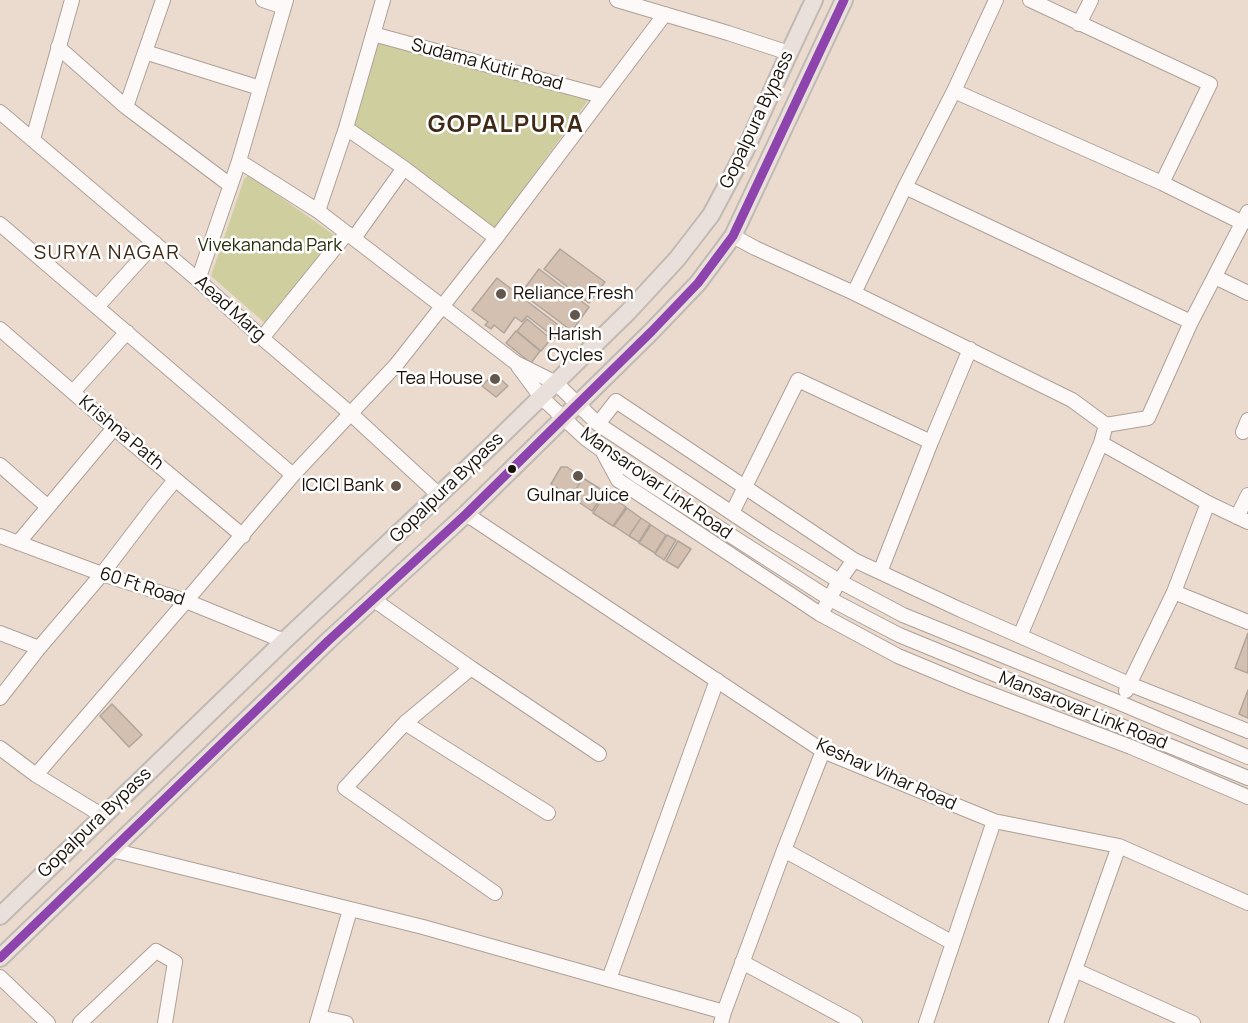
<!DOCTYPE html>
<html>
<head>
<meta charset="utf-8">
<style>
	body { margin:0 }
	canvas { display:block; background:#ebdace }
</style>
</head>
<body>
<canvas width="1248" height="1023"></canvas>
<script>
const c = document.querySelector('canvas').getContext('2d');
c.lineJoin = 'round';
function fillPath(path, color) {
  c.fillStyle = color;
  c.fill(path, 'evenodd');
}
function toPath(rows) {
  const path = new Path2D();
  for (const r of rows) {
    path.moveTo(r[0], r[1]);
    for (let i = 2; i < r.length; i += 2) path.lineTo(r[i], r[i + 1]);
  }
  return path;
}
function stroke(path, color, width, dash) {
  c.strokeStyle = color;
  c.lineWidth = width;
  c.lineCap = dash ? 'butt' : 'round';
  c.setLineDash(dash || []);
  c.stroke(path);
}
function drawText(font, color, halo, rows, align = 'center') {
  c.font = font + ' Manrope,sans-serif';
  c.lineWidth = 5;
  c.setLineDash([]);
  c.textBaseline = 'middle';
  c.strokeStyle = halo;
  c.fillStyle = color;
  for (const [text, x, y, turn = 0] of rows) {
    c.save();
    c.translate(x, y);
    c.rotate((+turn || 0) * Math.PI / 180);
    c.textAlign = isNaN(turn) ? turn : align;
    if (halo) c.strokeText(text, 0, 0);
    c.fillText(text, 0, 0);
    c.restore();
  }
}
fillPath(toPath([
	[379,39,589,99,494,229,353,126],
	[249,175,337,237,265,323,211,276,243,182,245,178]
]), '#cfce9f');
const building = toPath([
	[560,249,605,282,589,303,544,269,560,249],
	[539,269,589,307,572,331,521,293,539,269],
	[497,278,566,331,559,341,527,316,522,322,515,317,504,333,494,325,491,329,485,325,488,322,472,310,497,278],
	[527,319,551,339,541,351,517,331,527,319],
	[516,331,540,351,531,363,506,343,516,331],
	[494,373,508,386,496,397,482,386,494,373],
	[561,467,567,467,583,478,571,497,551,484,561,467],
	[583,478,605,492,592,511,571,497,583,478],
	[606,493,626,507,613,526,593,513,606,493],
	[627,508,641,518,629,536,614,526,627,508],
	[641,518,650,524,639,542,629,536,641,518],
	[651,525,666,535,655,553,639,543,651,525],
	[667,535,676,540,664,560,655,554,667,535],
	[678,541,691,549,678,568,666,561,678,541],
	[1248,633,1248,673,1235,668,1248,633],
	[1248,690,1248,718,1239,714,1248,690],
	[112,704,142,735,129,747,100,716,112,704]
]);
fillPath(building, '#d4c0b0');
stroke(building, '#b1a59b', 1.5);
const minor = toPath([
	[263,0,284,7],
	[617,0,728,33,789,53],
	[1030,0,1210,84,1162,183],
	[1079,24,1091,0],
	[373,34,602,96],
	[58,47,126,107,230,185],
	[145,52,260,88],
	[954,91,1162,183,1243,223],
	[126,107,163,0],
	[0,112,198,280,262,338,350,413,439,495],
	[346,128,404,168,496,238],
	[33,139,72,0],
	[239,161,318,211,516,363,556,383,598,424,768,537,839,581,903,615,1120,703,1248,757],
	[905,187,1191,322],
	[318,211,346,128,383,0],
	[0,224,293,475],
	[733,236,755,248,854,293,1072,400,1106,425,1148,418,1191,322,1248,212],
	[354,238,404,168],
	[1215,277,1248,293],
	[198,280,239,161,286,0],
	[854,293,905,187,954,91,996,0],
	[97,307,155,243],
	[0,329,114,428,243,536],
	[262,338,347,233],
	[518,366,541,397,585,438,638,476,830,599,899,635,1248,778],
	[73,392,127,332],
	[598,424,616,401,854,560,961,610,1129,684,1248,731],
	[1243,432,1248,420],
	[1101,443,1208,503,1248,522],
	[604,454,618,480,820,614,898,656,970,686,1131,747,1248,797],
	[0,465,48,507],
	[732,513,798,380,931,442],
	[466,514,823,751,994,821,1119,846,1248,903],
	[1237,517,1248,495],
	[0,536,102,574,186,601,284,641],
	[18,543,114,428],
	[880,572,931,442,970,349],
	[1174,592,1248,622],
	[374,600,471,668],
	[825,607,839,581,854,560],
	[0,633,39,648],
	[1020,636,1101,443,1106,425],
	[1126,691,1174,592,1208,503],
	[0,698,39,648,102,574,153,507,175,480],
	[405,723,471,668,599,754],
	[0,748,36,775,103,816],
	[36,775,186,601,293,475,396,365,496,238,665,14],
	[112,850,423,927,724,1012,721,1023],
	[784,850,953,943],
	[495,893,345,788,405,723,548,813],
	[742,962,855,1023],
	[1075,970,1193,1023],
	[0,977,48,1023],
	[609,979,717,680],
	[724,1012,784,850,823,751],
	[319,1017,346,1023],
	[80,1023,156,951,175,962,165,1023],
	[317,1023,350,910],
	[926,1023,994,821],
	[1056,1023,1119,846]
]);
const major = toPath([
	[0,916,284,641,494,443,628,312,677,259,711,215,745,151,789,53,814,0],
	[0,958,328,641,466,514,652,331,698,283,733,236,844,0]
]);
stroke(minor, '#aea198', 16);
stroke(major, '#c1b9b3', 20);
stroke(minor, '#fcf9f8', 14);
stroke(major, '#e9e0db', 16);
stroke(toPath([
	[0,958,328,641,466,514,652,331,698,283,733,236,844,0]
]), '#8e44ad', 9);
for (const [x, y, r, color] of [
	[501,294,6,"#63574d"],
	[575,315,6,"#63574d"],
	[495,379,6,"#63574d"],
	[512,469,5,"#1a1008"],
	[578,476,6,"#63574d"],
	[396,486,6,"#63574d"]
]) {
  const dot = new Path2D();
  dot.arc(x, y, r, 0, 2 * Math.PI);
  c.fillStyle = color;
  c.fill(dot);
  stroke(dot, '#fff', 2);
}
drawText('18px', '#1a1008', '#fff', [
	["Sudama Kutir Road",487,65,15],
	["Gopalpura Bypass",757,120,-65],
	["Aead Marg",230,309,42],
	["Krishna Path",121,433,40],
	["Mansarovar Link Road",656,484,35],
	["Gopalpura Bypass",447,488,-44],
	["60 Ft Road",142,587,18],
	["Mansarovar Link Road",1083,711,22],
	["Keshav Vihar Road",886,775,24],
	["Gopalpura Bypass",95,823,-44]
]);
drawText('18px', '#292e0b', '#fff', [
	["Vivekananda Park",270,246]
]);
drawText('18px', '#1a1008', '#fff', [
	["Reliance Fresh",513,294,"left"],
	["Harish",575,335],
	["Cycles",575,356],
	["Tea House",483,379,"right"],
	["ICICI Bank",384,486,"right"],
	["Gulnar Juice",578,496]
]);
c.letterSpacing = '1.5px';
drawText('20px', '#402916', '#fff', [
	["SURYA NAGAR",107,253]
]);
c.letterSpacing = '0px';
c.letterSpacing = '1.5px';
drawText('bold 24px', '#402916', '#fff', [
	["GOPALPURA",506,125]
]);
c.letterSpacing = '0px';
</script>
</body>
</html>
